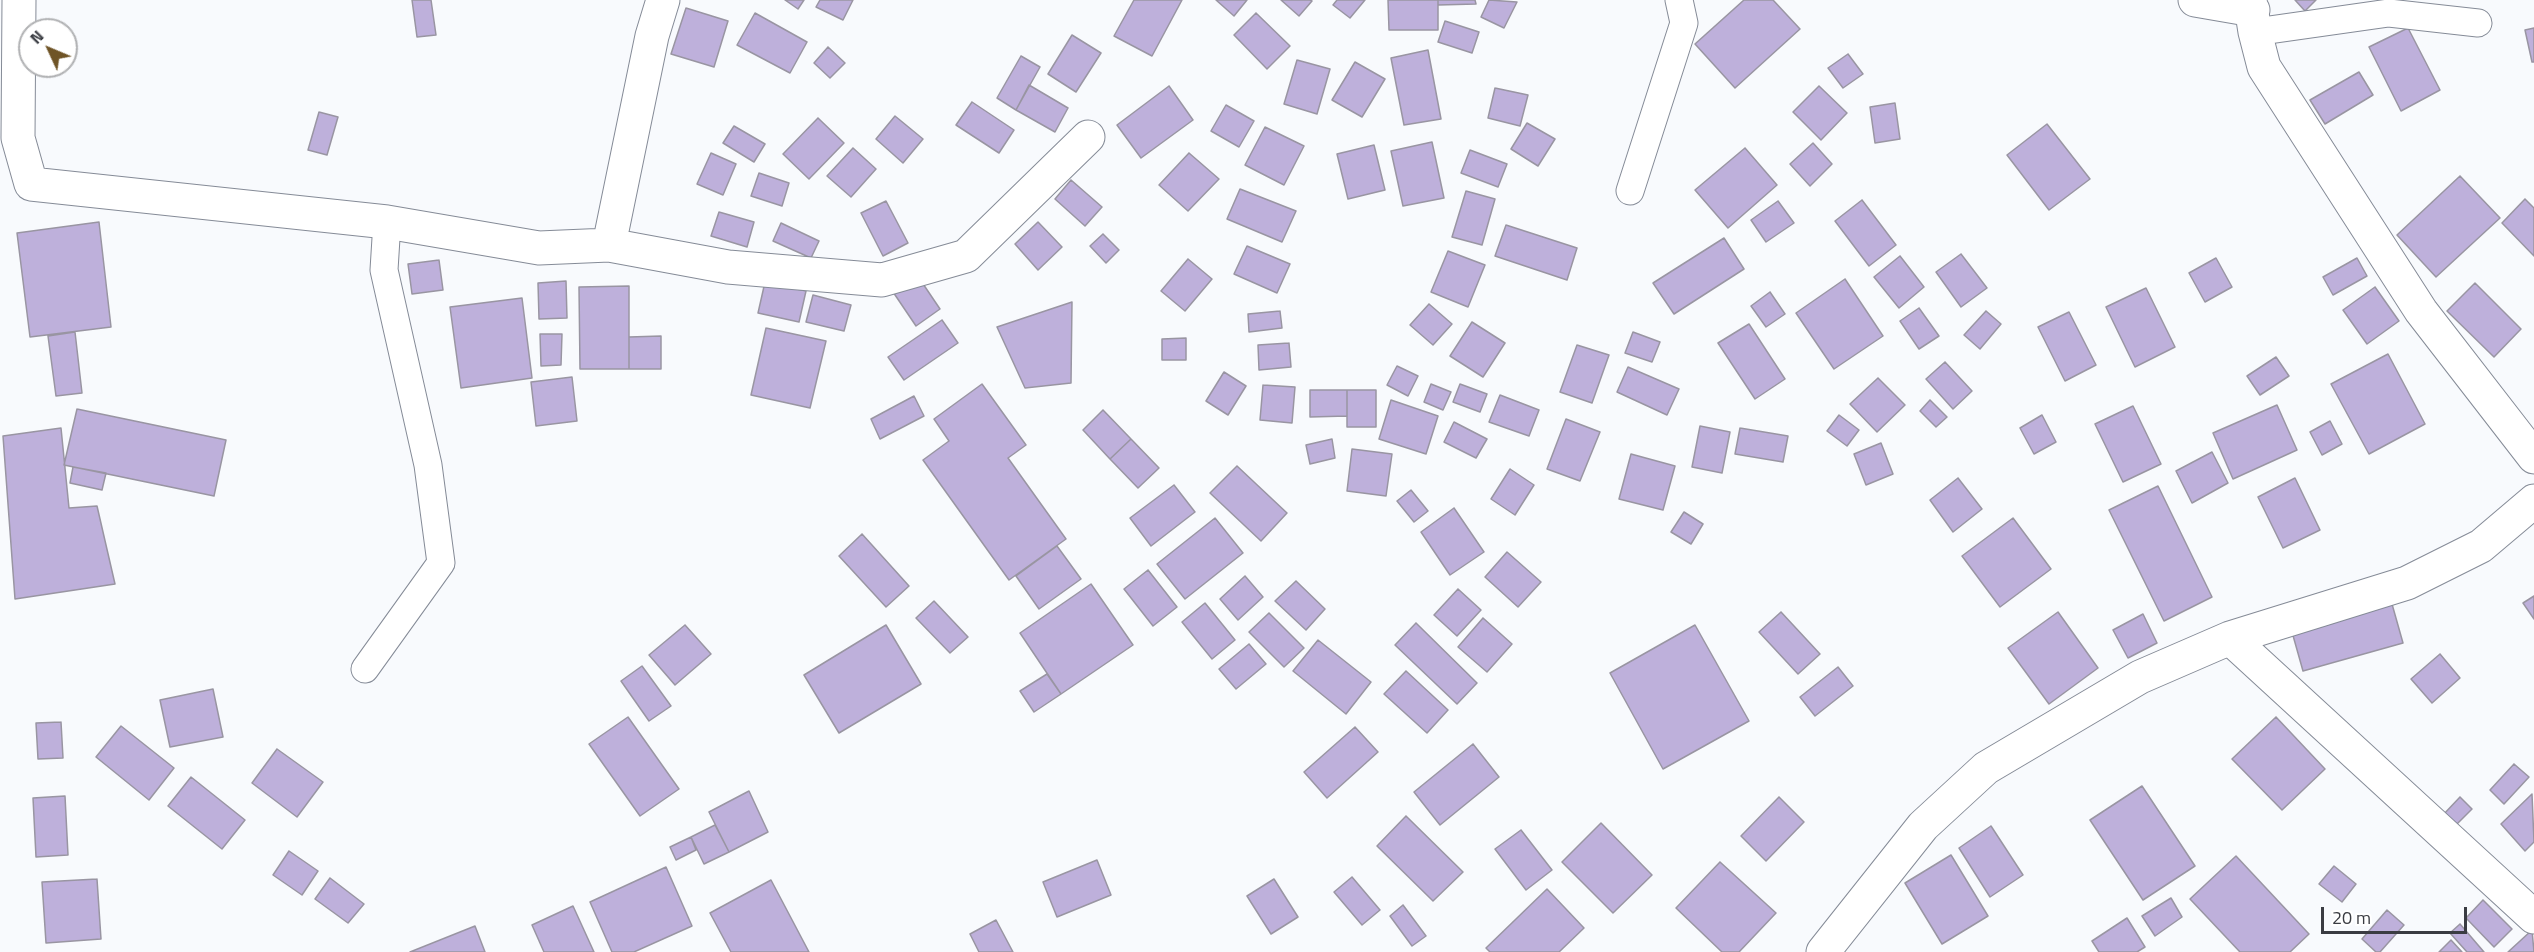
<!DOCTYPE html>
<html>
<head>
<meta charset="utf-8">
<style>
	body { margin:0 }
	#map { position:relative; width:2534px; height:952px; overflow:hidden; background:#f8fafd; font-family:"Titillium Web",sans-serif }
	canvas { display:block }
	.north { position:absolute; left:18px; top:18px; width:60px; height:60px; box-sizing:border-box; background:#fff; border:2px solid #b0b1b3; border-radius:50%; rotate:314deg; font-size:16px; font-weight:700; line-height:24px; text-align:center; color:#3a3c42 }
	.north::after { content:''; display:block; margin:auto; width:21px; height:27px; background:#6f5426; clip-path:polygon(50% 0,100% 100%,50% 72%,0 100%) }
	.scale { position:absolute; left:2321px; top:907px; width:146px; height:27px; box-sizing:border-box; border:3px solid #3a3c42; border-top:0; padding-left:8px; font-size:18px; line-height:21px; white-space:nowrap; color:#3a3c42; -webkit-text-stroke:4px #fff; paint-order:stroke }
</style>
</head>
<body>
<div id="map">
<canvas width="2534" height="952"></canvas>
<div class="north">N</div>
<div class="scale">20 m</div>
</div>
<script>
const c = document.querySelector('canvas').getContext('2d');
c.lineJoin = 'round';
function fillPath(path, color) {
  c.fillStyle = color;
  c.fill(path, 'evenodd');
}
function toPath(rows) {
  const path = new Path2D();
  for (const r of rows) {
    path.moveTo(r[0], r[1]);
    for (let i = 2; i < r.length; i += 2) path.lineTo(r[i], r[i + 1]);
  }
  return path;
}
function stroke(path, color, width, dash) {
  c.strokeStyle = color;
  c.lineWidth = width;
  c.lineCap = dash ? 'butt' : 'round';
  c.setLineDash(dash || []);
  c.stroke(path);
}
const building = toPath([
	[412,0,431,0,436,35,417,37,412,0],
	[785,0,804,0,798,9,785,0],
	[820,0,853,0,843,20,816,7,820,0],
	[1134,0,1182,0,1152,56,1114,36,1134,0],
	[1216,0,1247,0,1234,16,1216,0],
	[1281,0,1310,0,1312,1,1299,16,1281,0],
	[1337,0,1365,0,1350,18,1333,5,1337,0],
	[1388,0,1438,0,1438,30,1389,30,1388,0],
	[1438,0,1475,0,1476,4,1438,5,1438,0],
	[1489,0,1517,2,1504,28,1481,17,1489,0],
	[1744,0,1773,0,1800,29,1735,88,1695,44,1744,0],
	[2295,0,2316,0,2305,11,2295,0],
	[686,8,728,21,714,67,671,54,686,8],
	[755,13,807,42,790,73,737,45,755,13],
	[1256,13,1290,46,1267,69,1234,35,1256,13],
	[1445,21,1479,32,1472,53,1438,42,1445,21],
	[2408,28,2440,90,2401,111,2369,47,2408,28],
	[2534,28,2534,62,2532,62,2525,30,2534,28],
	[1072,35,1101,53,1076,92,1048,74,1072,35],
	[828,47,845,63,830,78,814,63,828,47],
	[1428,50,1441,119,1404,125,1391,58,1428,50],
	[1848,54,1863,74,1843,88,1828,68,1848,54],
	[1021,56,1040,67,1016,110,997,98,1021,56],
	[1297,60,1330,69,1317,114,1284,104,1297,60],
	[1355,62,1385,79,1362,117,1332,100,1355,62],
	[2359,72,2373,95,2325,124,2310,100,2359,72],
	[1029,85,1068,108,1055,132,1016,110,1029,85],
	[1169,86,1193,120,1141,158,1117,125,1169,86],
	[1819,86,1847,113,1821,140,1793,112,1819,86],
	[1495,88,1528,95,1520,126,1488,118,1495,88],
	[972,102,1014,130,999,153,956,125,972,102],
	[1895,103,1900,139,1875,143,1870,107,1895,103],
	[1226,105,1254,121,1239,147,1211,131,1226,105],
	[319,112,338,117,327,155,308,150,319,112],
	[895,116,923,139,903,163,876,139,895,116],
	[818,118,844,143,809,179,783,154,818,118],
	[1527,123,1555,139,1538,166,1511,149,1527,123],
	[2047,124,2090,179,2049,210,2007,155,2047,124],
	[734,126,765,144,754,162,723,143,734,126],
	[1265,127,1304,146,1284,185,1245,165,1265,127],
	[1432,142,1444,198,1403,206,1391,151,1432,142],
	[1813,143,1832,164,1810,186,1790,164,1813,143],
	[1374,145,1385,190,1348,199,1337,154,1374,145],
	[853,148,876,169,851,197,827,176,853,148],
	[1745,148,1777,185,1728,228,1695,190,1745,148],
	[1470,150,1507,164,1498,187,1461,173,1470,150],
	[711,153,736,164,723,195,697,184,711,153],
	[1189,153,1219,179,1188,211,1159,185,1189,153],
	[759,173,789,183,782,206,751,196,759,173],
	[2460,176,2500,218,2436,277,2397,235,2460,176],
	[1071,180,1102,207,1085,226,1055,199,1071,180],
	[1240,189,1296,211,1282,242,1227,219,1240,189],
	[1466,191,1495,199,1482,245,1452,237,1466,191],
	[2525,199,2534,208,2534,256,2502,223,2525,199],
	[1862,200,1896,245,1869,266,1835,221,1862,200],
	[886,201,908,243,883,256,861,213,886,201],
	[1778,201,1794,223,1766,242,1751,220,1778,201],
	[719,212,754,222,747,247,711,236,719,212],
	[99,222,111,327,30,337,17,233,99,222],
	[1038,222,1062,247,1038,270,1015,244,1038,222],
	[781,223,819,241,811,258,773,241,781,223],
	[1506,225,1577,248,1567,280,1495,256,1506,225],
	[1103,234,1119,250,1106,263,1090,246,1103,234],
	[1724,238,1744,269,1674,314,1653,283,1724,238],
	[1247,246,1290,264,1277,293,1234,274,1247,246],
	[1448,251,1485,265,1468,307,1431,292,1448,251],
	[1961,254,1987,288,1961,307,1936,272,1961,254],
	[1900,256,1924,287,1899,308,1874,277,1900,256],
	[2216,258,2232,287,2205,302,2189,273,2216,258],
	[2357,258,2367,276,2333,295,2323,277,2357,258],
	[1188,259,1212,279,1185,311,1161,291,1188,259],
	[439,260,443,290,412,294,408,264,439,260],
	[913,269,940,309,916,326,889,286,913,269],
	[1845,279,1883,336,1834,369,1796,313,1845,279],
	[566,281,567,318,539,319,538,283,566,281],
	[765,282,806,291,799,322,758,313,765,282],
	[2475,283,2521,329,2494,357,2447,311,2475,283],
	[629,286,629,369,580,369,579,287,629,286],
	[2375,287,2399,321,2367,344,2343,310,2375,287],
	[2146,288,2175,347,2135,367,2106,307,2146,288],
	[1770,292,1785,314,1766,327,1751,306,1770,292],
	[813,295,851,305,844,331,806,322,813,295],
	[522,298,532,378,461,388,450,307,522,298],
	[1072,302,1071,383,1025,388,997,327,1072,302],
	[1429,304,1452,324,1433,345,1410,325,1429,304],
	[1919,308,1939,336,1919,349,1900,321,1919,308],
	[1280,311,1282,328,1249,332,1248,314,1280,311],
	[1986,311,2001,324,1980,349,1964,335,1986,311],
	[2069,312,2096,365,2065,381,2038,327,2069,312],
	[942,320,958,343,904,380,888,357,942,320],
	[1472,322,1505,343,1483,377,1450,356,1472,322],
	[1749,324,1785,379,1755,399,1718,343,1749,324],
	[766,328,826,341,810,408,751,395,766,328],
	[75,332,82,393,56,396,48,336,75,332],
	[1633,332,1660,342,1652,362,1625,353,1633,332],
	[540,334,562,334,561,365,541,366,540,334],
	[661,336,661,369,629,369,629,337,661,336],
	[1186,338,1186,360,1162,360,1162,339,1186,338],
	[1289,343,1291,367,1259,370,1258,345,1289,343],
	[1577,345,1609,355,1592,403,1560,392,1577,345],
	[2388,354,2425,424,2369,454,2331,384,2388,354],
	[2276,357,2289,376,2260,395,2247,376,2276,357],
	[1945,362,1972,391,1953,409,1926,379,1945,362],
	[1397,366,1418,376,1408,396,1387,385,1397,366],
	[1628,367,1679,389,1667,415,1617,392,1628,367],
	[1224,372,1246,386,1228,415,1206,401,1224,372],
	[572,377,577,421,536,426,531,382,572,377],
	[1878,378,1905,405,1877,432,1850,404,1878,378],
	[982,384,1026,445,1008,458,1066,539,1009,580,923,460,949,441,934,419,982,384],
	[1431,384,1451,392,1443,410,1424,402,1431,384],
	[1460,384,1487,394,1480,412,1453,402,1460,384],
	[1263,385,1295,387,1292,423,1260,420,1263,385],
	[1310,390,1347,390,1347,416,1310,417,1310,390],
	[1347,390,1376,390,1376,427,1347,427,1347,390],
	[1500,395,1539,410,1529,436,1489,422,1500,395],
	[914,396,924,416,880,439,871,419,914,396],
	[1391,400,1438,416,1426,454,1379,439,1391,400],
	[1930,400,1947,417,1936,427,1920,411,1930,400],
	[2277,405,2297,450,2233,479,2213,433,2277,405],
	[2133,406,2161,464,2123,482,2095,424,2133,406],
	[77,409,226,440,214,496,64,465,77,409],
	[1103,410,1131,439,1110,459,1083,430,1103,410],
	[1839,415,1859,430,1847,446,1827,431,1839,415],
	[2042,415,2056,442,2034,454,2020,428,2042,415],
	[1566,419,1600,432,1580,481,1547,469,1566,419],
	[2330,421,2342,444,2322,455,2310,432,2330,421],
	[1454,422,1487,439,1476,458,1444,442,1454,422],
	[1700,426,1730,432,1722,473,1692,467,1700,426],
	[61,428,69,508,97,506,115,584,15,599,3,436,61,428],
	[1740,428,1788,436,1783,462,1735,454,1740,428],
	[1131,439,1159,468,1138,488,1110,459,1131,439],
	[1332,439,1335,458,1310,464,1306,445,1332,439],
	[1881,443,1893,474,1866,485,1854,454,1881,443],
	[1352,449,1392,454,1386,496,1347,491,1352,449],
	[2212,452,2228,483,2192,503,2176,471,2212,452],
	[1631,454,1675,466,1663,510,1619,499,1631,454],
	[1237,466,1287,513,1261,541,1210,493,1237,466],
	[73,467,106,473,102,490,70,483,73,467],
	[1510,469,1534,485,1515,515,1491,499,1510,469],
	[1958,478,1982,509,1953,532,1930,500,1958,478],
	[2295,478,2320,530,2283,548,2258,497,2295,478],
	[1174,485,1195,512,1151,546,1130,518,1174,485],
	[2158,486,2212,597,2164,621,2109,510,2158,486],
	[1411,490,1428,511,1414,522,1397,501,1411,490],
	[1454,508,1484,552,1450,575,1421,532,1454,508],
	[1684,512,1703,524,1691,544,1671,532,1684,512],
	[1215,518,1243,553,1185,599,1157,564,1215,518],
	[2013,518,2051,569,2000,607,1962,556,2013,518],
	[862,534,909,586,886,607,839,556,862,534],
	[1057,546,1081,579,1039,609,1016,576,1057,546],
	[1507,552,1541,582,1518,607,1485,577,1507,552],
	[1148,570,1177,607,1153,626,1124,589,1148,570],
	[1245,576,1263,597,1238,620,1220,599,1245,576],
	[1296,581,1325,609,1306,630,1275,601,1296,581],
	[1091,584,1133,645,1061,694,1020,633,1091,584],
	[1458,589,1481,610,1457,636,1434,615,1458,589],
	[2534,596,2534,619,2523,603,2534,596],
	[934,601,968,637,950,653,916,618,934,601],
	[1205,603,1235,640,1212,659,1182,622,1205,603],
	[2392,604,2403,643,2303,671,2292,632,2392,604],
	[1781,612,1820,654,1798,674,1759,632,1781,612],
	[2058,612,2098,668,2049,704,2008,648,2058,612],
	[1269,613,1304,648,1284,667,1249,632,1269,613],
	[2143,614,2157,643,2128,658,2113,630,2143,614],
	[1483,618,1512,644,1487,672,1458,647,1483,618],
	[1416,623,1477,683,1457,704,1395,645,1416,623],
	[685,625,711,654,675,685,649,655,685,625],
	[886,625,921,684,839,733,804,675,886,625],
	[1695,625,1749,721,1663,769,1610,673,1695,625],
	[1318,640,1371,682,1346,714,1293,671,1318,640],
	[1249,644,1266,664,1236,689,1219,669,1249,644],
	[2440,654,2460,678,2432,703,2411,679,2440,654],
	[642,666,671,706,649,721,621,681,642,666],
	[1838,667,1853,686,1815,716,1800,697,1838,667],
	[1406,671,1448,710,1427,733,1384,694,1406,671],
	[1047,674,1061,694,1034,712,1020,691,1047,674],
	[213,689,223,737,170,747,160,700,213,689],
	[628,717,679,789,640,816,589,744,628,717],
	[2276,717,2325,769,2282,810,2232,759,2276,717],
	[61,722,63,758,38,759,36,723,61,722],
	[121,726,174,768,149,800,96,757,121,726],
	[1355,727,1378,752,1327,798,1304,772,1355,727],
	[1473,744,1499,777,1440,825,1414,792,1473,744],
	[277,749,323,782,297,817,252,783,277,749],
	[2514,764,2529,777,2504,804,2490,790,2514,764],
	[191,777,245,820,222,849,168,806,191,777],
	[2142,786,2195,866,2143,900,2090,820,2142,786],
	[749,791,768,832,729,852,709,812,749,791],
	[2532,794,2534,842,2525,851,2501,824,2532,794],
	[65,796,68,855,36,857,33,798,65,796],
	[1779,797,1804,822,1766,861,1741,836,1779,797],
	[2460,797,2472,809,2454,827,2442,816,2460,797],
	[1406,816,1463,872,1433,901,1377,846,1406,816],
	[1601,823,1652,875,1613,913,1562,862,1601,823],
	[715,825,729,852,704,864,691,837,715,825],
	[1991,826,2023,875,1990,897,1959,848,1991,826],
	[1521,830,1552,870,1526,890,1495,849,1521,830],
	[691,837,696,850,676,860,670,847,691,837],
	[289,851,318,871,302,895,273,875,289,851],
	[1951,855,1988,916,1942,944,1905,883,1951,855],
	[2236,856,2309,934,2290,952,2240,952,2190,899,2236,856],
	[1097,860,1111,895,1057,917,1043,882,1097,860],
	[1720,862,1776,913,1739,952,1722,952,1676,908,1720,862],
	[2334,866,2356,884,2342,902,2319,884,2334,866],
	[666,867,692,926,634,952,612,952,590,902,666,867],
	[1352,877,1380,910,1362,925,1334,892,1352,877],
	[330,878,364,904,348,923,315,899,330,878],
	[97,879,101,939,46,943,42,882,97,879],
	[1274,879,1298,917,1271,934,1247,896,1274,879],
	[771,880,809,952,731,952,710,913,771,880],
	[1547,889,1584,928,1559,952,1490,952,1486,948,1547,889],
	[2171,898,2182,917,2155,936,2142,916,2171,898],
	[2483,900,2512,929,2494,947,2466,918,2483,900],
	[1403,905,1426,936,1412,946,1390,916,1403,905],
	[573,906,594,952,544,952,532,925,573,906],
	[2387,910,2404,925,2380,952,2376,952,2362,939,2387,910],
	[2127,918,2145,947,2137,952,2099,952,2092,941,2127,918],
	[996,920,1013,952,979,952,970,934,996,920],
	[2460,924,2484,952,2467,952,2450,933,2460,924],
	[475,926,485,952,410,952,475,926],
	[2532,930,2534,952,2508,952,2532,930],
	[2451,940,2462,952,2439,952,2451,940]
]);
fillPath(building, '#beb0db');
stroke(building, '#9995a2', 1.5);
const service = toPath([
	[2255,32,2389,13,2478,23],
	[1630,191,1684,23,1679,0],
	[365,669,441,563,428,465,384,270,387,222]
]);
const minor = toPath([
	[19,0,18,138,31,184,387,222,539,248,609,245,728,267,882,280,966,256,1088,137],
	[2195,0,2253,10],
	[2250,0,2255,32,2264,67,2421,311,2534,457],
	[609,245,652,36,663,0],
	[2230,638,2534,917],
	[1823,952,1923,826,1986,768,2140,677,2230,638,2407,583,2481,546,2534,501]
]);
stroke(service, '#858b97', 29);
stroke(minor, '#858b97', 35);
stroke(service, '#fff', 27);
stroke(minor, '#fff', 33);
</script>
</body>
</html>
